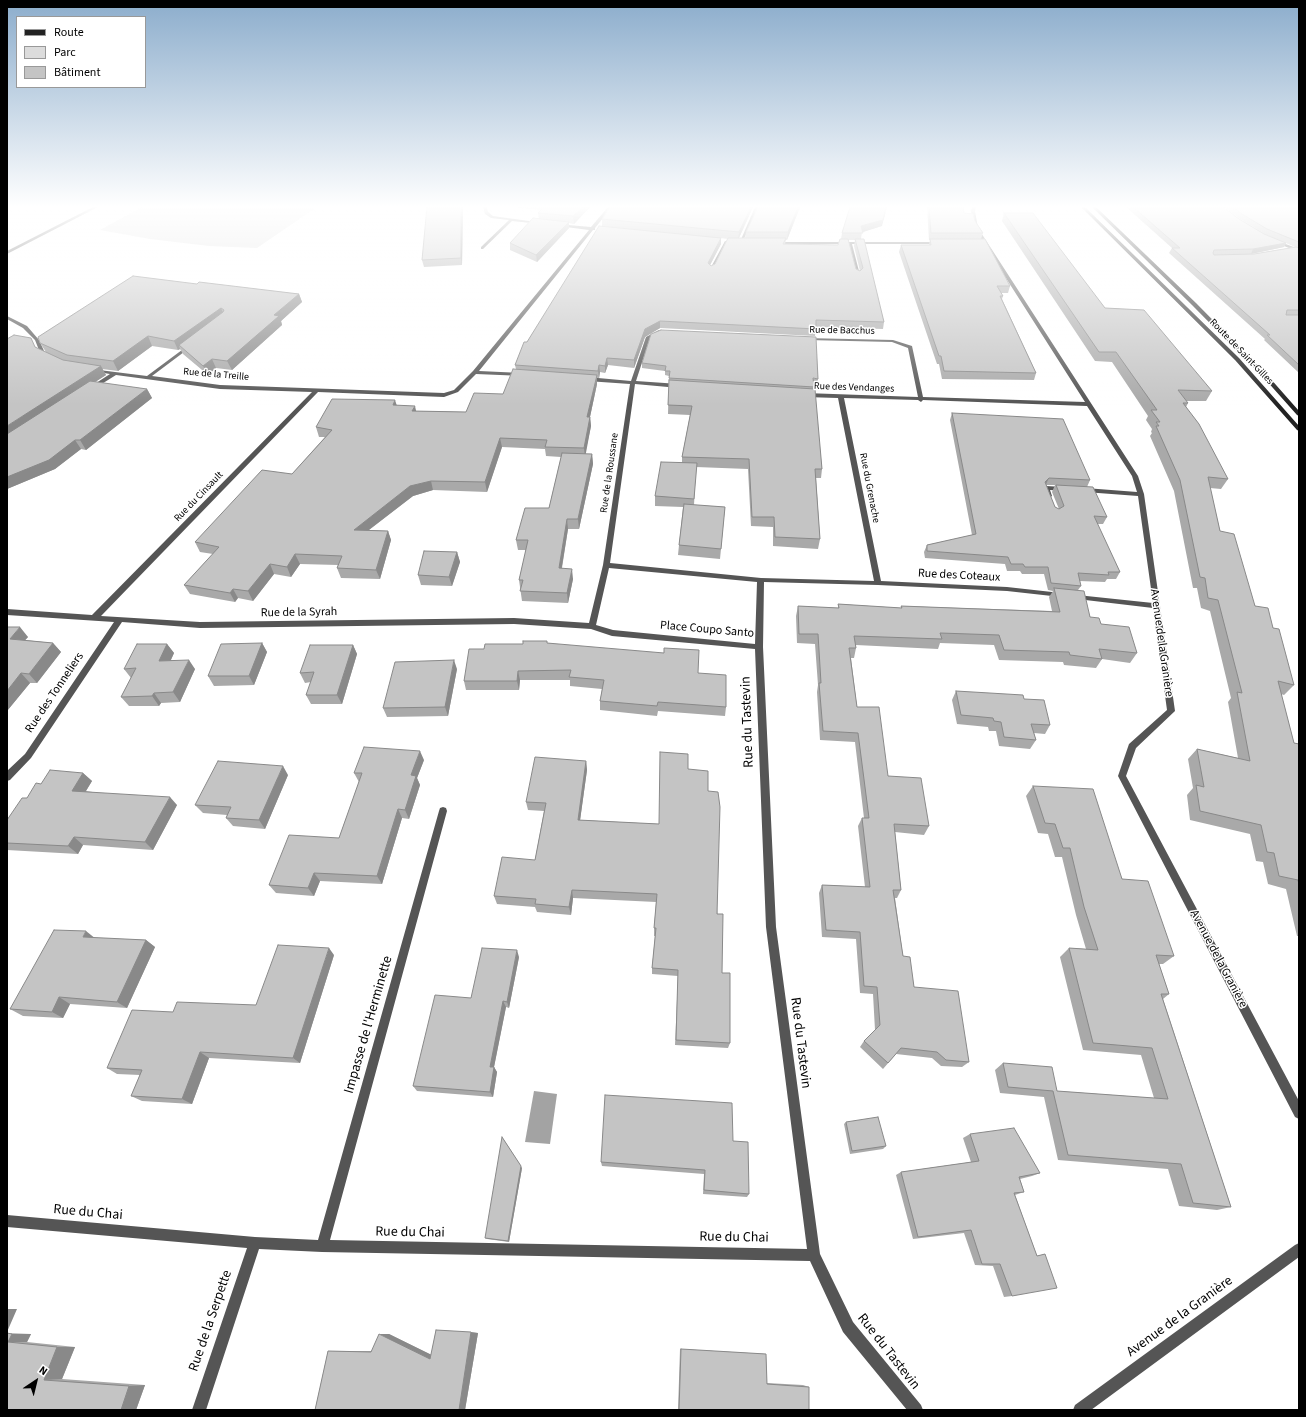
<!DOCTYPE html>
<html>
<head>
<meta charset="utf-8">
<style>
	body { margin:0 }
	#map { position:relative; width:1306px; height:1417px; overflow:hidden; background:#fff; font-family:"Source Sans 3",sans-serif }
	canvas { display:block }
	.frame { position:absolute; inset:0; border:8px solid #000; pointer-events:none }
	.legend { position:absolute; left:16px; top:16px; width:130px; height:72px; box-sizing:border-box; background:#fff; border:1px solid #999; margin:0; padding:5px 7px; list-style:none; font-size:12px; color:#000 }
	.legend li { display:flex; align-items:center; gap:8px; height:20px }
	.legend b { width:20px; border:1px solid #999 }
	.north { position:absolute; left:16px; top:1361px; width:40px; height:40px; -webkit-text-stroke:3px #fff; paint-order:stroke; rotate:35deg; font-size:11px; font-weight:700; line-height:16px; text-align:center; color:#000 }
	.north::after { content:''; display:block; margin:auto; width:14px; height:18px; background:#000; clip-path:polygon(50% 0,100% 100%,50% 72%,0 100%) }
</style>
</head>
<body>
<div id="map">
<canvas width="1306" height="1417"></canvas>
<div class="frame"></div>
<ul class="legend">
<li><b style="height:5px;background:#222"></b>Route</li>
<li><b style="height:11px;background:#dcdcdc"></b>Parc</li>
<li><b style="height:11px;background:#c4c4c4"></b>Bâtiment</li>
</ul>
<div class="north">N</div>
</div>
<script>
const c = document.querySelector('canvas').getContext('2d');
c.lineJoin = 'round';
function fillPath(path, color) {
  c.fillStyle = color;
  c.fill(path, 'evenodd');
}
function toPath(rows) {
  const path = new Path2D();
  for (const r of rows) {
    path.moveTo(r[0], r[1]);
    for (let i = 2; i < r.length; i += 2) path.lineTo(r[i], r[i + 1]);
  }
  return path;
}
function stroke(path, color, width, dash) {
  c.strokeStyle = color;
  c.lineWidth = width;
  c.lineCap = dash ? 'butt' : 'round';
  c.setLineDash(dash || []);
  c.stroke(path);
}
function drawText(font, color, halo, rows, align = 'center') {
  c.font = font + ' "Source Sans 3",sans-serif';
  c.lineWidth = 3;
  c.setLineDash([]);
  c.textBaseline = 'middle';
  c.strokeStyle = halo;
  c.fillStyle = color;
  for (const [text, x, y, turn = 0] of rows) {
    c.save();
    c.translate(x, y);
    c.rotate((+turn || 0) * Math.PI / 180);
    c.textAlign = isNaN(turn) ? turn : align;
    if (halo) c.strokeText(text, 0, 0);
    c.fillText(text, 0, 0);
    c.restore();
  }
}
fillPath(toPath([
	[142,207,317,207,257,248,209,246,150,239,100,230]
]), '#dcdcdc');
fillPath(toPath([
	[534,1091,557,1094,550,1144,525,1142]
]), '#a3a3a3');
fillPath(toPath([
	[93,207,98,207,7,254,7,251,93,207],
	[483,207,487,207,488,212,493,216,543,223,541,224,512,221,483,249,481,249,481,247,509,220,491,218,485,214,483,207],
	[608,207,612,207,595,228,595,230,593,230,479,371,522,373,524,374,524,376,476,374,458,392,444,397,318,392,101,616,200,622,514,618,589,623,603,565,630,384,587,381,584,379,587,377,631,381,646,337,659,330,661,330,661,332,650,338,636,381,679,384,682,386,679,388,635,384,610,563,761,578,874,581,838,398,805,397,802,395,805,393,918,397,908,348,892,342,807,340,805,340,805,338,893,340,912,346,923,397,1085,402,974,228,971,211,972,207,976,207,975,211,978,228,1138,476,1144,494,1175,711,1136,748,1126,776,1299,1101,1299,1119,1295,1117,1118,776,1129,744,1167,710,1153,608,1077,599,1073,597,1077,595,1153,603,1138,496,1085,492,1082,490,1085,488,1137,492,1132,476,1087,406,923,400,921,402,918,400,844,398,881,581,1007,587,1061,593,1065,595,1061,597,1007,591,878,585,764,582,763,647,776,927,820,1254,853,1322,921,1405,923,1410,907,1410,843,1332,810,1261,322,1252,259,1249,206,1410,192,1410,247,1248,7,1227,7,1215,255,1237,318,1240,439,811,440,808,443,807,446,808,447,811,330,1240,807,1249,766,927,755,649,612,636,591,629,514,624,200,628,122,622,31,758,10,780,7,781,7,771,25,754,114,622,7,615,7,609,92,615,312,392,220,389,116,375,92,390,89,388,90,387,110,374,91,371,91,369,147,376,190,344,192,345,192,346,152,376,220,385,444,393,454,390,473,371,589,230,558,226,557,224,591,227,608,207],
	[609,568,757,582,755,644,613,630,596,625,609,568],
	[755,207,759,207,742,243,739,244,755,207],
	[1275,240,1299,249,1299,252,1274,242,1275,240],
	[725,241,728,242,713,270,709,271,725,241],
	[775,242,939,242,941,243,939,244,852,244,860,275,858,276,856,275,848,244,774,244,773,243,775,242],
	[7,316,27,326,39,340,45,353,52,356,52,358,41,355,35,340,23,328,7,319,7,316],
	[1046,486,1063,487,1066,489,1063,491,1050,490,1052,496,1049,498,1046,496,1043,488,1046,486],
	[1299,1243,1299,1257,1091,1410,1073,1410,1075,1405,1295,1245,1299,1243]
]), '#555');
fillPath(toPath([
	[1081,207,1085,207,1239,358,1299,426,1299,431,1297,430,1235,360,1081,207],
	[1092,207,1096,207,1196,303,1269,377,1299,411,1299,416,1297,415,1265,379,1192,305,1092,207]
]), '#222');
fillPath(toPath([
	[463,207,462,265,424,267,422,260],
	[512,207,590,207,574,224,569,223,569,228,537,262,510,250,510,243,539,219,538,213,541,210],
	[753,207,739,238,745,238,746,232,800,207,787,240,786,240,785,244,838,245,841,239,842,233,882,226,862,232,861,239,884,322,883,329,816,327,815,336,660,328,645,337,634,368,608,365,605,373,600,372,599,378,597,378,597,384,590,417,591,426,585,454,592,454,593,464,579,529,568,529,562,568,573,579,568,603,522,601,519,580,526,550,518,550,516,540,549,508,561,457,546,456,545,449,502,447,487,492,433,490,413,496,369,530,388,531,391,540,380,579,341,578,337,568,338,565,300,564,291,577,274,574,253,601,238,598,235,602,190,594,184,585,213,554,200,552,195,542,292,474,325,437,319,437,316,427,396,405,416,411,466,412,503,394,516,369,515,365,527,342,602,226,602,219],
	[721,238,728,239,715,264,711,266,710,265,721,244],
	[848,240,855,240,854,246,860,271,856,269],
	[927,207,963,207,964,213,975,221,983,233,981,239,1010,286,1008,293,1001,293,1003,296,1002,299,1036,373,1034,380,942,379,939,364,937,364,899,252,901,245,929,245,930,240,929,240],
	[1126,207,1223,207,1239,219,1265,234,1240,219,1224,207,1299,207,1299,373,1264,340,1265,339,1169,253,1172,248],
	[1286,243,1295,247,1254,254,1251,254,1284,247],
	[1004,213,1105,308,1212,391,1206,401,1186,401,1188,403,1186,407,1228,479,1221,489,1210,488,1220,531,1255,606,1273,628,1294,685,1284,695,1281,694,1294,743,1299,744,1299,936,1297,936,1286,889,1268,884,1263,862,1256,861,1250,834,1190,820,1187,795,1193,788,1188,759,1197,749,1238,758,1228,702,1231,698,1210,611,1201,608,1197,588,1193,588,1174,491,1150,436,1152,433,1151,432,1152,429,1146,420,1148,416,1112,362,1095,361,1002,221],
	[197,284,299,294,302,302,281,321,282,325,232,370,216,368,208,375,183,354,180,349,178,350,152,346,118,371,102,369,106,375,95,382,147,389,152,398,86,450,81,449,55,469,7,489,37,348,64,360,46,352,40,343],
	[642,363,818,379,817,383,813,383,813,389,822,469,821,478,816,478,820,539,818,549,773,546,773,527,751,526,748,469,696,467,694,505,725,507,720,559,678,555,679,545,683,507,655,506,655,496,682,463,682,457,690,415,668,414,669,376,665,375,665,371,642,368],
	[952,413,1090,480,1087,487,1107,517,1103,524,1097,524,1120,572,1116,579,1107,579,1105,582,1079,581,1081,586,1078,590,1090,617,1101,624,1137,653,1130,663,1102,659,1096,668,1064,665,1063,662,999,660,994,645,940,643,938,649,856,645,856,648,854,658,851,658,857,707,888,776,929,826,924,835,895,832,901,890,897,898,895,898,903,956,914,987,969,1062,962,1067,941,1066,932,1058,896,1054,883,1069,860,1047,864,1041,875,1030,873,994,860,993,856,939,822,937,819,893,822,885,865,887,858,826,862,818,864,818,855,742,820,740,817,692,818,685,815,644,797,643,796,616,798,606,838,608,838,604,901,608,901,606,1052,611,1049,597,1053,591,1048,590,1044,574,1022,574,1020,571,1007,571,1005,564,925,558,924,552,927,545,972,535,950,420],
	[1046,485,1055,485,1052,492,1059,509,1055,507],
	[457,552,460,562,452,586,421,585,418,575],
	[7,627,28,637,25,640,53,643,61,652,37,683,30,683,7,711],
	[262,643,267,652,254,685,214,686,208,676],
	[547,643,698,673,726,707,725,716,658,711,657,716,600,710,600,701,602,689,570,686,570,680,520,680,519,690,466,690,464,681,484,649,523,644],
	[167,644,174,653,171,660,195,669,180,702,161,703,159,706,129,706,121,697,131,678,124,669],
	[353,645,357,654,342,704,311,704,306,695,311,682,305,683,300,673],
	[457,669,448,716,387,717,383,708],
	[956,691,1024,699,1050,725,1045,734,1034,733,1036,740,1030,749,999,746,996,731,989,731,988,727,957,724,952,700],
	[424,760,417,778,420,785,409,819,402,818,382,884,320,881,314,896,276,893,269,885,339,838,359,782,354,773],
	[586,761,587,770,580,820,659,824,688,769,708,791,722,973,730,1043,728,1048,675,1045,678,976,652,974,652,968,655,936,654,936,654,928,656,902,573,898,571,915,537,912,535,907,497,904,494,896,535,860,544,811,528,810,526,802],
	[83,773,92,781,86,791,177,805,153,850,83,845,78,854,7,850,7,820,27,798,41,784],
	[288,775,265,829,233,826,226,818,227,815,203,813,195,805],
	[1033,786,1122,879,1174,956,1163,964,1159,964,1169,994,1163,999,1231,1207,1217,1210,1179,1206,1168,1169,1058,1160,1044,1097,1000,1093,995,1070,1003,1063,1057,1091,1154,1098,1141,1055,1083,1050,1060,957,1069,948,1086,949,1076,915,1062,857,1055,857,1048,834,1038,833,1026,796],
	[95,938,146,940,155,947,127,1008,70,1004,63,1018,23,1016,10,1009],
	[334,955,300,1063,209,1058,192,1104,142,1101,131,1096,140,1075,117,1074,107,1068,256,1005],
	[519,957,509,1008,506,1007,494,1067,497,1072,493,1097,417,1091,413,1086,471,998],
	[846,1122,886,1146,883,1149,850,1154,844,1124],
	[970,1134,1040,1173,1032,1176,1020,1179,1024,1192,1015,1195,1037,1256,1045,1254,1012,1296,1004,1297,993,1266,975,1265,964,1233,913,1239,896,1175,901,1172,971,1162,963,1138],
	[733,1141,749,1194,747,1197,703,1194,704,1174,602,1166,601,1162],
	[522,1168,509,1242,487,1239,485,1238],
	[436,1330,478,1333,465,1410,315,1410,328,1351,371,1351,389,1334,431,1355],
	[7,1333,31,1334,27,1342,75,1347,62,1379,145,1385,136,1410,7,1410],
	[680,1349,766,1354,767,1383,803,1385,809,1387,809,1410,678,1410]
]), '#a9a9a9');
fillPath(toPath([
	[461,207,463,207,462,265,461,258],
	[583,207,590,207,574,224,573,216],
	[751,207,753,207,738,240,739,232],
	[798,207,800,207,787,240,788,232],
	[887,207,882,226,860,233,861,226],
	[569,222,569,228,537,262,536,255],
	[721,238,721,244,708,269,708,263],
	[1286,243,1284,247,1251,254,1253,249],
	[299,294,302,302,281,321,282,325,232,370,227,361,274,315],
	[221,308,225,317,179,345,180,349,178,350,174,341],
	[660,321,660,328,645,337,634,368,634,360,645,329],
	[148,336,152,346,118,371,113,361],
	[607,358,608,365,605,373,605,366],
	[212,359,216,368,208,375,203,366],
	[599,365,600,372,599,378,598,371],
	[101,366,106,375,7,439,7,426],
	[597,375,597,384,588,426,587,417],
	[147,389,152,398,86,450,80,440],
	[395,400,398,409,393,405],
	[415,406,417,415,412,411],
	[590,417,591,426,585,458,584,448],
	[500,438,502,447,487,492,485,482],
	[75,440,81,449,55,469,7,489,7,477],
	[592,454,593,464,579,529,578,519],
	[1049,478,1046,484,1045,482],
	[431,481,433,490,413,496,357,539,354,530,410,486],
	[567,519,568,529,560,578,559,568],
	[388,531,391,540,380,579,376,570],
	[457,552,460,562,452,586,449,577],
	[295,554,300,564,291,577,287,567],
	[270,564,274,574,253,601,248,591],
	[572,569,573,579,568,603,567,593],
	[233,589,238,598,235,602,230,593],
	[20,627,28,637,18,648,10,639],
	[53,643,61,652,37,683,29,674],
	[262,643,267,652,254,685,249,676],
	[167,644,174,653,166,670,159,661],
	[353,645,357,654,342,704,337,695],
	[189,660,195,669,180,702,173,692],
	[454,660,457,669,448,716,445,707],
	[518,671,520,680,519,690,517,681],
	[21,673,30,683,7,711,7,691],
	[154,693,161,703,159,706,152,696],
	[420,751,424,760,417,778,420,785,409,819,405,810,411,775],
	[586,761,587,770,579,828,578,820],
	[283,766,288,775,265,829,259,820],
	[83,773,92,781,81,799,72,791],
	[170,797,177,805,153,850,145,842],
	[398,809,402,818,382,884,377,876],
	[74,837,83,845,78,854,68,846],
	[314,873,320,881,314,896,308,888],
	[572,890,573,898,571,915,569,907],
	[86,931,96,939,83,937],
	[146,940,155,947,127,1008,117,1002],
	[329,948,334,955,300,1063,293,1058],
	[517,950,519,957,509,1008,507,1002],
	[59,997,70,1004,63,1018,52,1012],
	[503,1001,506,1007,494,1067,497,1072,493,1097,490,1092,490,1067],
	[200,1052,209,1058,192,1104,182,1099],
	[502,1137,522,1168,509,1242,508,1241],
	[7,1309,17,1309,7,1332],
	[471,1332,478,1333,465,1410,459,1410],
	[12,1334,31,1334,27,1342,8,1342],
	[379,1334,389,1334,438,1358,430,1359],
	[57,1347,75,1347,62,1379,44,1380],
	[145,1385,136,1410,121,1410,129,1386]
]), '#898989');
const building = toPath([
	[427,207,461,207,461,258,422,260,427,207],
	[544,207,583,207,573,216,538,213,544,207],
	[610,207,751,207,739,232,602,219,610,207],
	[758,207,798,207,788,232,746,232,758,207],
	[850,207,886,207,883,220,861,226,863,233,842,233,850,207],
	[929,207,963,207,964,213,973,214,975,221,983,233,931,233,929,207],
	[1133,207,1223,207,1239,219,1264,234,1286,243,1253,249,1214,250,1213,253,1214,255,1254,254,1296,247,1299,248,1299,310,1287,310,1286,315,1299,315,1299,365,1267,335,1270,335,1172,248,1180,248,1133,207],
	[1233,207,1299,207,1299,242,1267,229,1242,214,1233,207],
	[1004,213,1033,213,1105,308,1144,310,1212,391,1178,390,1188,403,1183,403,1199,424,1228,479,1208,477,1220,531,1234,534,1255,606,1268,608,1273,628,1279,629,1294,685,1278,681,1294,743,1299,744,1299,885,1298,880,1279,876,1274,853,1267,852,1261,825,1200,811,1196,785,1204,787,1197,749,1250,761,1237,692,1242,693,1218,600,1208,598,1205,578,1200,577,1180,480,1156,426,1159,426,1156,422,1160,422,1151,410,1157,410,1116,352,1099,352,1004,213],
	[533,218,569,222,536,255,510,243,533,218],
	[599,226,721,238,708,263,711,266,715,264,728,238,786,238,783,244,838,245,840,239,848,239,856,269,860,271,863,268,855,239,864,239,884,322,816,320,816,329,660,321,645,329,634,360,607,358,605,366,599,365,598,371,515,365,524,342,527,342,599,226],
	[930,239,985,239,1010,286,997,286,1003,296,1000,296,1036,373,944,371,941,356,939,356,901,245,931,245,930,239],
	[133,276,197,284,199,282,299,294,274,315,279,316,227,361,212,359,203,366,179,345,223,312,224,310,221,308,174,341,148,336,113,361,67,355,40,343,38,337,133,276],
	[661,330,816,337,818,379,813,378,814,387,669,378,670,371,665,371,666,366,642,363,651,334,661,330],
	[14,335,31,338,35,347,63,360,101,366,7,426,7,339,14,335],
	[513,369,597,375,587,417,590,417,584,448,545,447,547,440,500,438,485,482,431,481,410,486,354,530,388,531,376,570,337,568,342,556,295,554,287,567,270,564,248,591,233,589,230,593,184,585,219,547,195,542,262,470,292,474,332,430,316,427,332,399,395,400,393,405,415,406,412,411,466,412,474,393,503,394,513,369],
	[669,380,815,389,822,469,815,469,820,539,775,537,774,517,752,517,749,459,682,457,692,406,668,405,669,380],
	[90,381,147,389,80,440,75,440,49,460,7,477,7,434,90,381],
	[952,413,1063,419,1090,480,1049,478,1045,482,1055,507,1059,509,1064,506,1056,485,1093,487,1107,517,1094,516,1120,572,1108,572,1109,575,1078,573,1081,586,1051,583,1048,567,1025,567,1023,564,1011,564,1008,557,927,551,927,545,976,534,952,413],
	[562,453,592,454,578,519,567,519,559,568,572,569,567,593,520,591,523,580,519,580,528,540,516,540,525,508,549,508,562,453],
	[661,462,697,463,694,499,655,496,661,462],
	[684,504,725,507,721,549,679,545,684,504],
	[424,551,457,552,449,577,418,575,424,551],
	[1054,588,1084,591,1090,617,1099,618,1101,624,1129,627,1137,653,1099,649,1102,659,1070,655,1069,652,1004,650,999,635,940,633,942,639,854,636,856,648,849,648,857,707,879,707,888,776,921,778,929,826,894,824,901,890,893,890,903,956,910,957,914,987,958,991,969,1062,946,1060,937,1052,901,1048,888,1063,864,1041,880,1025,877,987,864,986,860,932,826,930,822,885,870,887,862,818,869,818,858,733,823,731,819,683,821,683,818,634,799,634,798,606,839,608,838,604,902,608,901,606,1060,612,1054,588],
	[7,627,20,627,10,639,53,643,29,674,21,673,7,691,7,627],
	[523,641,547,641,547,643,664,653,664,648,699,650,698,673,726,675,726,707,658,702,657,706,600,701,604,680,569,677,571,670,518,671,517,681,464,681,469,649,484,649,485,644,523,644,523,641],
	[262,643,249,676,208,676,221,644,262,643],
	[137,644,167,644,159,661,189,660,173,692,154,693,152,696,121,697,136,668,124,669,137,644],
	[310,645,353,645,337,695,306,695,314,672,300,673,310,645],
	[454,660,445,707,383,708,395,662,454,660],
	[956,691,1023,695,1024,699,1044,700,1050,725,1031,724,1036,740,1004,737,1001,722,994,721,993,718,961,715,956,691],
	[364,747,420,751,411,775,416,776,405,810,398,809,377,876,314,873,308,888,269,885,289,835,339,838,362,773,354,773,364,747],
	[660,752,688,754,688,769,708,771,708,791,718,792,720,807,717,914,723,914,722,973,730,973,730,1043,676,1040,678,970,652,968,656,928,654,928,657,894,572,890,569,907,535,904,536,899,494,896,502,857,535,860,546,803,526,802,535,757,586,761,578,820,659,824,660,752],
	[218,761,283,766,259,820,226,818,231,807,195,805,218,761],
	[50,770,83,773,72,791,170,797,145,842,74,837,68,846,7,843,7,820,22,798,27,798,36,783,41,784,50,770],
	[1033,786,1093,789,1122,879,1148,881,1174,956,1156,955,1169,994,1161,994,1231,1207,1193,1203,1181,1164,1068,1155,1053,1091,1008,1087,1003,1063,1052,1067,1057,1091,1168,1099,1152,1048,1093,1043,1069,948,1098,950,1084,907,1070,848,1063,848,1055,824,1045,823,1033,786],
	[54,930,86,931,83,937,146,940,117,1002,59,997,52,1012,10,1009,54,930],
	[278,945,329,948,293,1058,200,1052,182,1099,131,1096,142,1070,107,1068,132,1010,173,1012,177,1002,256,1005,278,945],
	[482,948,517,950,507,1002,503,1001,490,1067,494,1067,490,1092,413,1086,435,995,471,998,482,948],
	[605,1095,732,1103,733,1141,748,1142,749,1194,704,1190,705,1170,601,1162,605,1095],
	[878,1117,886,1146,852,1151,846,1122,878,1117],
	[1014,1128,1040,1173,1019,1177,1024,1192,1014,1193,1037,1256,1045,1254,1057,1288,1012,1296,1000,1264,982,1264,971,1230,918,1237,901,1172,979,1161,970,1134,1014,1128],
	[502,1137,521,1166,508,1241,485,1238,502,1137],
	[436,1330,471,1332,459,1410,315,1410,328,1351,371,1352,379,1334,430,1359,436,1330],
	[7,1333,12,1334,8,1342,57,1347,44,1380,129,1386,121,1410,7,1410,7,1333],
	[681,1349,766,1354,767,1384,809,1387,809,1410,679,1410,681,1349]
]);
fillPath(building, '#c4c4c4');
stroke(building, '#898989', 1);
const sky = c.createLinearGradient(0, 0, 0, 405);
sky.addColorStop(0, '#8cadcc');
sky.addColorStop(0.51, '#fff');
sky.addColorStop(1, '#ffffff00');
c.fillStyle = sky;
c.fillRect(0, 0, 1306, 405);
drawText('10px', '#000', '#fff', [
	["Rue de Bacchus",842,331,1],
	["Route de Saint-Gilles",1241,352,46],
	["Rue de la Treille",216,375,5],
	["Rue des Vendanges",854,388,2],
	["Rue de la Roussane",610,473,-82],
	["Rue du Grenache",869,488,79],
	["Rue du Cinsault",199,497,-46]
]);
drawText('12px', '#000', '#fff', [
	["Rue des Coteaux",959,576,3],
	["Rue de la Syrah",299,613,-1],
	["Place Coupo Santo",707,630,5],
	["Avenue de la Granière",1161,643,82],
	["Rue des Tonneliers",55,693,-56],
	["Avenue de la Granière",1218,959,62]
]);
drawText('14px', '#000', '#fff', [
	["Rue du Tastevin",748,722,-92],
	["Impasse de l'Herminette",369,1025,-74],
	["Rue du Tastevin",800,1043,83],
	["Rue du Chai",88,1213,5],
	["Rue du Chai",410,1233,1],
	["Rue du Chai",734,1238,1],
	["Avenue de la Granière",1180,1317,-36],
	["Rue de la Serpette",211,1321,-71],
	["Rue du Tastevin",888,1352,52]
]);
</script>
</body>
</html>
